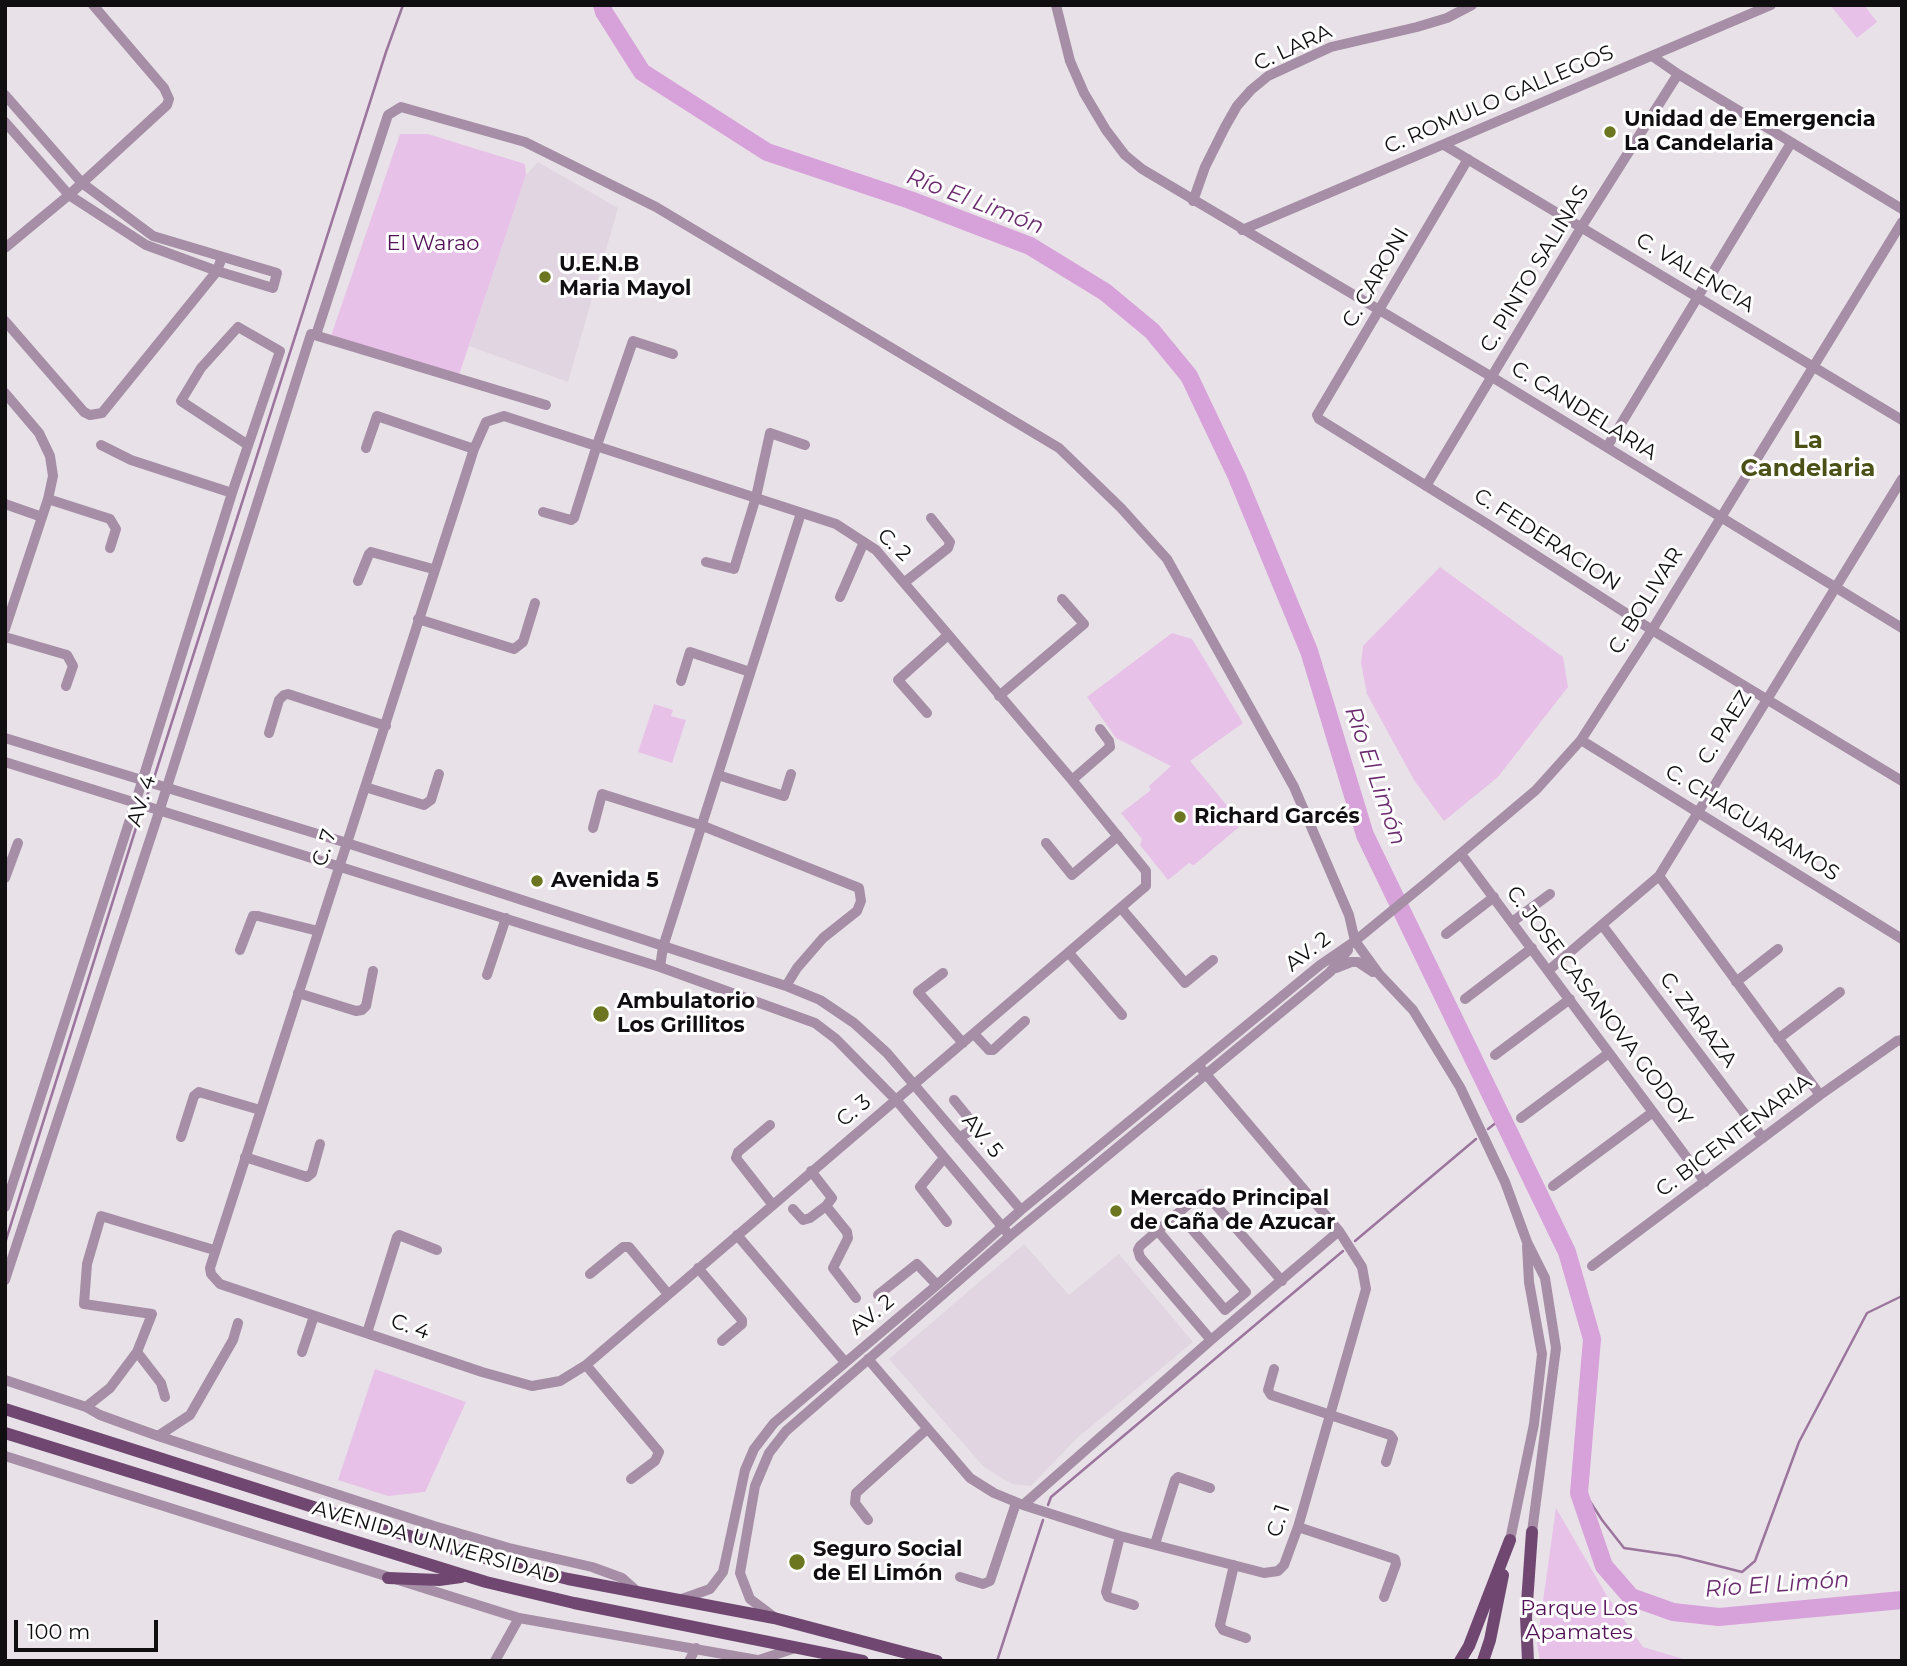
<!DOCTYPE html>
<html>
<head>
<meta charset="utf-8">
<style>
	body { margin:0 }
	#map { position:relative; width:1907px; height:1666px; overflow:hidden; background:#e8e2e8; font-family:Montserrat,sans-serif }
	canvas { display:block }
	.frame { position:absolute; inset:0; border:7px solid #100e10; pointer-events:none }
	.scale { position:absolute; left:14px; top:1620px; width:144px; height:32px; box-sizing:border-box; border:4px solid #100e10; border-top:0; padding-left:9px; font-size:21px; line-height:24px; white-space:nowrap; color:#100e10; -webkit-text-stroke:5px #fff; paint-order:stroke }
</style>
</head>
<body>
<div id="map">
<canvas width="1907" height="1666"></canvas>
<div class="frame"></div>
<div class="scale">100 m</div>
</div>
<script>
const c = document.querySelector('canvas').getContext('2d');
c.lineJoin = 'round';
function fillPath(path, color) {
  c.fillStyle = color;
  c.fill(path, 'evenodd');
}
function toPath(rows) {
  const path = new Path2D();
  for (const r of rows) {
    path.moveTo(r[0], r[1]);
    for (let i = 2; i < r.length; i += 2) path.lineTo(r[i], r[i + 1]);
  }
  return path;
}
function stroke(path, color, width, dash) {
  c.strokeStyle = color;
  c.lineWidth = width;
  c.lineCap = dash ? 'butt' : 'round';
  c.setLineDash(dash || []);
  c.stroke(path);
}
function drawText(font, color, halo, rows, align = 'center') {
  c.font = font + ' Montserrat,sans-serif';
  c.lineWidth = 6;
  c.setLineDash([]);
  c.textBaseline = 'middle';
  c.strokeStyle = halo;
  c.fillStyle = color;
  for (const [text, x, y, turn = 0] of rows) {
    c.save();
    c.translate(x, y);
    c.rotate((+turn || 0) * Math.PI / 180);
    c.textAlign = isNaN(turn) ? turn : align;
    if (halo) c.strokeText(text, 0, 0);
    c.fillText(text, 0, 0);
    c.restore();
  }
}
fillPath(toPath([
	[538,162,618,208,568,382,469,346,526,175],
	[1024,1244,1069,1295,1119,1254,1193,1342,1076,1439,1031,1486,1012,1484,984,1467,889,1359]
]), '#e0d5e0');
fillPath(toPath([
	[1830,5,1864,5,1877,22,1857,38],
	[400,134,428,134,525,164,526,175,458,378,330,339],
	[1440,567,1563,657,1568,687,1498,777,1444,821,1414,780,1367,694,1361,663,1363,646],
	[1172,633,1192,639,1243,723,1190,761,1239,820,1239,827,1194,865,1189,863,1168,880,1140,845,1142,839,1121,813,1151,790,1149,786,1171,766,1116,738,1087,697],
	[654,704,673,710,671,716,686,720,672,763,638,752],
	[375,1369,466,1402,425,1492,388,1496,338,1480],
	[1556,1508,1607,1596,1643,1647,1690,1661,1540,1661,1537,1644]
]), '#e7c1e8');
stroke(toPath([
	[154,778,386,52,403,5],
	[145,801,150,788],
	[1488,1129,1502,1118],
	[1355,1241,1476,1139],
	[5,1243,141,812],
	[1580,1486,1602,1520,1624,1548,1679,1556,1742,1572,1755,1561,1799,1442,1867,1313,1902,1296],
	[1048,1505,1051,1497,1343,1251],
	[997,1661,1043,1520]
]), '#9b759d', 2.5);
stroke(toPath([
	[602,5,604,12,642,72,767,152,910,200,1030,246,1105,292,1152,331,1189,376,1237,477,1309,651,1365,835,1567,1252,1592,1339,1579,1493,1604,1566,1631,1597,1673,1612,1719,1617,1902,1600]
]), '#d7a1d9', 18);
stroke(toPath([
	[1056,5,1070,61,1084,93,1106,130,1125,155,1142,169,1492,377,1902,628],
	[1652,56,1678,74,1902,209],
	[5,95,82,183,153,236,277,273,273,288,217,271,146,245,69,195,5,122],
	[1444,145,1902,420],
	[1468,159,1317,415,1319,419,1489,525,1652,630,1902,781],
	[1193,201,1205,167,1225,127,1237,106,1251,90,1268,76,1331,47,1417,27,1447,18,1472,5],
	[1242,230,1771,5],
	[5,248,69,195,167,105,169,99,164,88,93,5],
	[5,321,84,412,90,415,102,413,217,271,222,257],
	[316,335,388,115,401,107,525,142,656,207,1059,448,1121,508,1167,559,1294,787,1349,915,1355,941,1379,974,1413,1010,1460,1087,1505,1182,1527,1242,1545,1278,1556,1348,1532,1532],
	[5,393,39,433,50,456,53,476,48,499,5,629],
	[504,416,836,524,876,550,1072,780,1146,871,1146,886,586,1365,560,1381,532,1386,482,1372,220,1284,211,1274,210,1268,474,449,486,422,504,416],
	[101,445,131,460,232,493],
	[1607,447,1791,143],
	[366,448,377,416,474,449],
	[1426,486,1582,226,1678,74],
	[48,499,110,519,116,529,110,548],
	[5,504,42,517],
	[543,512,571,520,574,518,597,445,633,341,673,354],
	[706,562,734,569,756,497,770,433,805,445],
	[358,581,369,554,371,552,433,569],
	[905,582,948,548,950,542,931,518],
	[840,597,864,542],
	[418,619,514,649,523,642,535,603],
	[5,637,67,655,73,666,66,686],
	[681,681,690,652,750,672],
	[999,696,1084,624,1062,599],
	[927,713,898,680,948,635],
	[269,733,279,700,284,695,288,694,386,726],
	[5,738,347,843,786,986,820,1000,854,1023,887,1053,1021,1210],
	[1581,740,1902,939],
	[5,762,660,967,815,1023,836,1039,897,1101,1010,1236],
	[718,775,784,796,791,774],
	[1072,780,1110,747,1109,741,1100,729],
	[365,787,424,805,431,800,439,774],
	[593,828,602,794,703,826,859,888,861,901,857,911,823,938,797,968,786,986],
	[1046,843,1072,875,1118,836],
	[1461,854,1705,1182],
	[1659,876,1820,1095],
	[5,878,18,843],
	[1121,908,1185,983,1213,960],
	[1512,922,1550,894],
	[1602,925,1763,1138],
	[1446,934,1494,897],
	[240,950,253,916,258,916,318,931],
	[1069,953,1122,1015],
	[660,967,663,947,801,513],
	[1336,968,1351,962,1358,962,1373,972],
	[1549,970,1659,876,1902,479],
	[943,973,918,992,963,1043],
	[487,975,506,918],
	[1736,982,1778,949],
	[298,993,356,1011,362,1010,366,1006,373,971],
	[1465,999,1532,948],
	[974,1034,989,1050,993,1050,1025,1021],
	[1778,1039,1840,992],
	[1495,1055,1570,999],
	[954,1100,976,1127,959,1138],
	[1521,1118,1609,1053],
	[770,1125,738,1152,736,1158,772,1204],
	[181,1137,194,1096,199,1092,260,1110],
	[245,1157,307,1177,312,1173,320,1144],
	[944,1158,920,1187,947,1222],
	[1553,1186,1653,1112],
	[826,1206,847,1232,848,1238,833,1268,856,1298],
	[5,1207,135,804,232,493,280,351,238,327,201,368,181,401,248,445],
	[793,1209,803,1220,810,1218,826,1206,832,1198,811,1171],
	[1158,1231,1225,1310,1246,1292,1178,1213],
	[737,1235,845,1362],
	[1592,1266,1820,1095,1897,1041,1902,1040],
	[698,1268,742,1320,742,1324,722,1341],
	[590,1274,623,1247,629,1247,668,1294],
	[5,1280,159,812,311,334,546,405],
	[878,1295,917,1264,937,1285],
	[367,1333,397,1237,399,1235,437,1250],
	[1211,1340,1140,1257,1138,1250,1140,1246,1178,1213,1201,1194,1207,1195,1282,1281],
	[137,1352,161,1383,165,1397],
	[302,1352,314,1316],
	[868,1359,970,1478,994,1493,1023,1505,1120,1536,1264,1573,1278,1571,1284,1565,1298,1527,1366,1289,1362,1267,1339,1231,1199,1066],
	[586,1365,659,1452,655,1461,631,1479],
	[1274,1369,1268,1390,1271,1395,1390,1435,1393,1439,1386,1462],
	[5,1380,86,1407,100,1415,158,1436,434,1526,509,1548,592,1567,622,1578,639,1593],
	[86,1407,110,1388,137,1352,152,1314,84,1304,87,1264,101,1216,214,1250],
	[158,1436,190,1415,233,1340,238,1323],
	[5,1456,519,1618,763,1661],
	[1023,1505,1211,1340,1339,1231],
	[868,1520,855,1503,856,1493,927,1429],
	[1298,1527,1395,1559,1396,1564,1384,1597],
	[1120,1536,1106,1592,1108,1597,1134,1605],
	[1510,1540,1534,1424,1542,1354,1529,1282,1527,1246],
	[1155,1544,1175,1480,1178,1477,1210,1488],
	[1234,1565,1220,1625,1223,1630,1246,1638],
	[960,1577,983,1584,990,1581,1016,1503],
	[682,1599,710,1589,723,1572,745,1470,754,1449,774,1423,937,1285,1021,1210,1320,965,1355,941,1427,882,1536,790,1581,740,1652,630,1902,222],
	[774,1617,750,1599,740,1573,755,1486,769,1453,786,1431,1010,1236,1330,972,1348,950],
	[759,1660,795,1648],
	[495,1661,519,1618],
	[689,1661,696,1648]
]), '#a68ea6', 10);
stroke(toPath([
	[5,1409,351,1519,495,1561,568,1579,774,1618,937,1661],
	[5,1433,486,1582,574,1603,863,1661],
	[388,1578,439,1580,461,1577],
	[1460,1661,1469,1646,1510,1540],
	[1483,1661,1490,1640,1503,1575],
	[1528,1661,1526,1617,1532,1532]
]), '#6f4771', 12);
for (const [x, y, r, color] of [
	[1610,132,7,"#6c751f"],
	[545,277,7,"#6c751f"],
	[1180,817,7,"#6c751f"],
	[537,881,7,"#6c751f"],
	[601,1014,9,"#6c751f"],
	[1116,1211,7,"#6c751f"],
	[797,1562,9,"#6c751f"]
]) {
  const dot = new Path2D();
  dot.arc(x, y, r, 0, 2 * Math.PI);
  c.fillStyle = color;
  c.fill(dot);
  stroke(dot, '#fff', 2.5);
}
drawText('21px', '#100e10', '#fff', [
	["C. LARA",1293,48,-25],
	["C. ROMULO GALLEGOS",1499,100,-23],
	["C. PINTO SALINAS",1535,269,-59],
	["C. VALENCIA",1695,273,31],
	["C. CARONI",1376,278,-60],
	["C. CANDELARIA",1584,411,32],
	["C. FEDERACION",1547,540,33],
	["C. 2",894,545,43],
	["C. BOLIVAR",1646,601,-58],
	["C. PAEZ",1725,728,-58],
	["AV. 4",142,801,-72],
	["C. CHAGUARAMOS",1752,823,32],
	["C. 7",325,848,-72],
	["AV. 2",1308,952,-38],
	["C. JOSE CASANOVA GODOY",1599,1006,53],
	["C. ZARAZA",1698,1020,53],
	["C. 3",854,1111,-39],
	["AV. 5",982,1136,50],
	["C. BICENTENARIA",1734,1136,-37],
	["AV. 2",872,1315,-40],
	["C. 4",410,1327,19],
	["C. 1",1279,1521,-72],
	["AVENIDA UNIVERSIDAD",436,1543,16]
]);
drawText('bold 21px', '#100e10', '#fff', [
	["Unidad de Emergencia",1624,120],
	["La Candelaria",1624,144],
	["U.E.N.B",559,265],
	["Maria Mayol",559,289],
	["Richard Garcés",1194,817],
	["Avenida 5",551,881],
	["Ambulatorio",617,1002],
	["Los Grillitos",617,1026],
	["Mercado Principal",1130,1199],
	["de Caña de Azucar",1130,1223],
	["Seguro Social",813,1550],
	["de El Limón",813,1574]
], 'left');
drawText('21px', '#521156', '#fff', [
	["El Warao",433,244],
	["Parque Los",1579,1609],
	["Apamates",1579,1633]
]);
drawText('italic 23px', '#6b2b6f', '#fff', [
	["Río El Limón",975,202,21],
	["Río El Limón",1375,776,71],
	["Río El Limón",1777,1585,-4]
]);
drawText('bold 24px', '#4a5016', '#fff', [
	["La",1808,441],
	["Candelaria",1808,469]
]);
</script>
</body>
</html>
